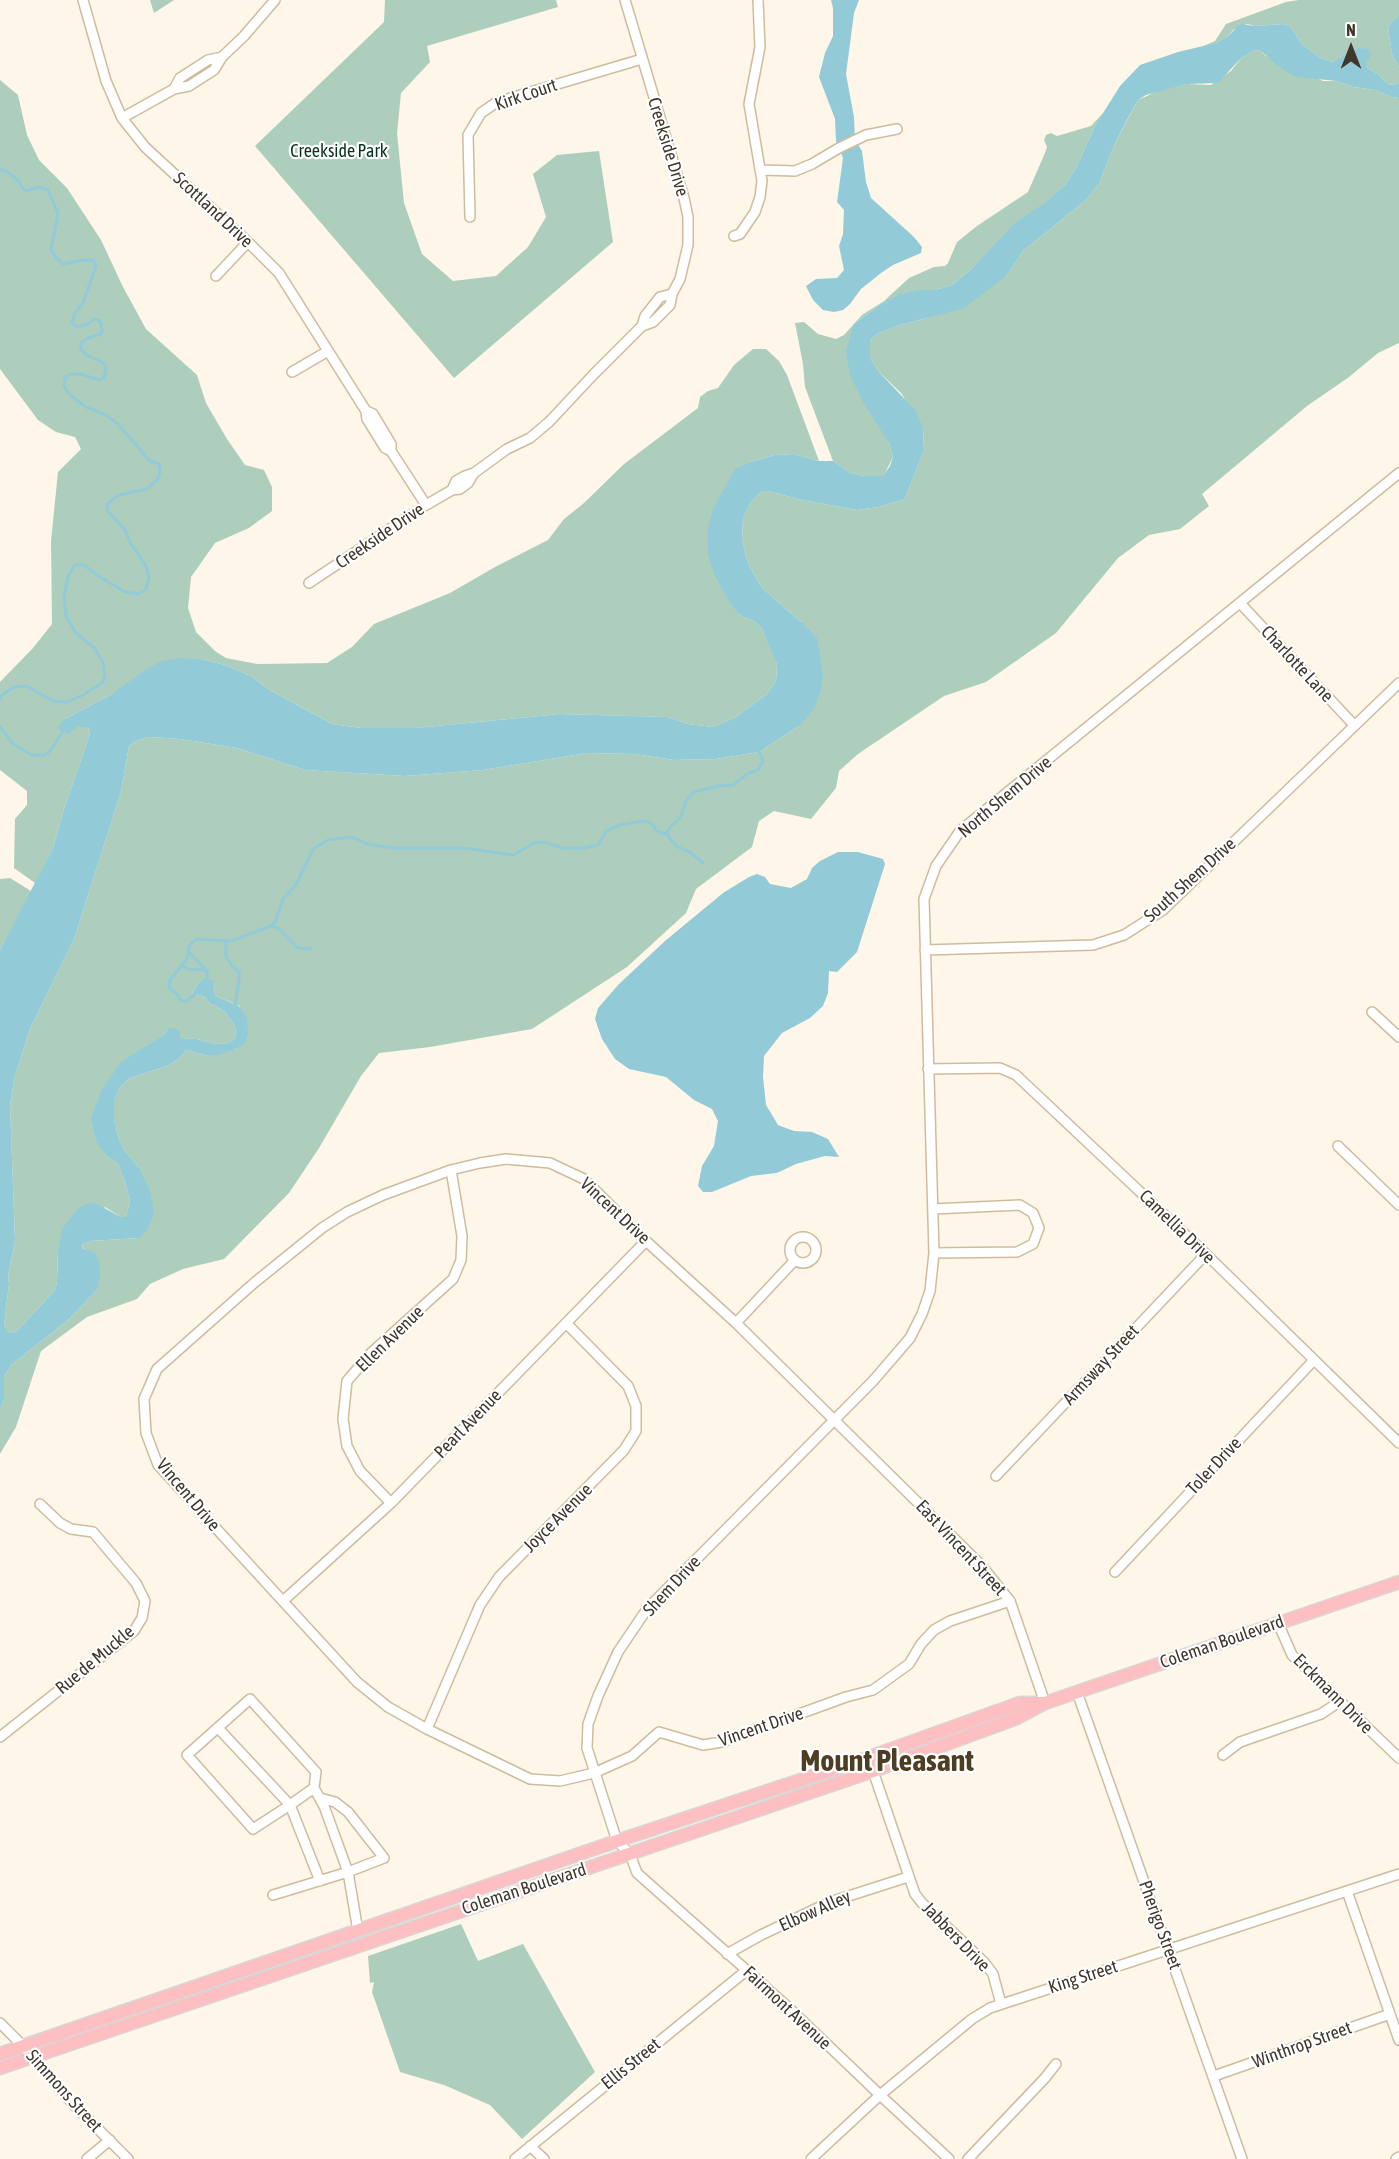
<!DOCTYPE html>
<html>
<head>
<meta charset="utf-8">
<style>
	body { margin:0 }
	#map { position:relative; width:1399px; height:2159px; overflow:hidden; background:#fef6e9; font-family:"Asap Condensed",sans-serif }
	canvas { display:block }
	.north { position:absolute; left:1321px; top:18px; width:60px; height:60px; -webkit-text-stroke:4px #fff; paint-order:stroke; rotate:0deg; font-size:16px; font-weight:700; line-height:24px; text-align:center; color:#3f372b }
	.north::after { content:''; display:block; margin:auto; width:21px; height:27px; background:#3f372b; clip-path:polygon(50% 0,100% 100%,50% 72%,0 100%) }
</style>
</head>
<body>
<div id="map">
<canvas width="1399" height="2159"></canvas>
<div class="north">N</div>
</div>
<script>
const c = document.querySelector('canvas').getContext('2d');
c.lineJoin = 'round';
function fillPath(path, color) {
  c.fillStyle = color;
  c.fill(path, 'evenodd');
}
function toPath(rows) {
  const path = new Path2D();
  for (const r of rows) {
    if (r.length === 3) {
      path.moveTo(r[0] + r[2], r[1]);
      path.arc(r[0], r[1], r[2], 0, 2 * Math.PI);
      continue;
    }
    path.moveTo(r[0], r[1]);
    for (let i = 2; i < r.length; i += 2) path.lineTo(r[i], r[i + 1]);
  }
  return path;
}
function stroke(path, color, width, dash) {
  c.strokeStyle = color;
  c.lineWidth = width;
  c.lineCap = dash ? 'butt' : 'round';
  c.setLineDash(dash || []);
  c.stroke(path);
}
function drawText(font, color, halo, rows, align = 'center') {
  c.font = font + ' "Asap Condensed",sans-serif';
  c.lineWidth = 4.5;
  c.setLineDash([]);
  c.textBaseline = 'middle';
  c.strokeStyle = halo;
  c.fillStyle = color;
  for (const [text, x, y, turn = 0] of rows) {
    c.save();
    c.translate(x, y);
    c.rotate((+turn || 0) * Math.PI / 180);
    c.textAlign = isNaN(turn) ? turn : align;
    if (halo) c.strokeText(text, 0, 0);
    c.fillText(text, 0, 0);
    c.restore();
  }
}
fillPath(toPath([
	[150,0,174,0,154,13],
	[385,0,556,0,558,7,427,46,430,62,401,93,397,133,404,203,422,254,453,281,496,276,528,247,546,217,533,174,557,155,599,151,613,242,454,378,255,146,384,22],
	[1299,0,1399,0,1399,14,1388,27,1392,54,1399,67,1399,83,1394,85,1387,84,1378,74,1367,68,1365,63,1345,57,1333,62,1320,58,1301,43,1290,26,1283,24,1255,26,1247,24,1233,30,1227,37,1216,43,1199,48,1215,41,1226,24,1286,2],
	[1255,50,1261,51,1266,56,1323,81,1337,81,1353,87,1375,90,1392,97,1399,98,1399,343,1378,353,1349,377,1307,406,1202,494,1209,506,1180,529,1149,535,1118,558,1056,633,986,682,944,696,858,754,839,771,836,788,811,819,774,811,759,821,752,847,696,889,686,913,627,967,532,1029,430,1047,379,1053,361,1076,319,1148,289,1193,224,1259,183,1269,150,1284,137,1299,87,1317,41,1351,16,1427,0,1454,0,1409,4,1400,4,1377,11,1365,67,1321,97,1290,82,1244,91,1241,139,1238,139,1168,123,1148,118,1136,114,1118,114,1101,120,1087,130,1078,167,1066,180,1058,186,1050,208,1056,237,1048,240,1006,216,996,213,989,201,980,192,993,205,997,210,1004,216,1006,225,1012,235,1026,236,1037,229,1043,217,1044,197,1039,179,1038,168,1028,165,1034,147,1046,102,1089,107,1156,118,1164,126,1185,130,1202,126,1217,121,1217,105,1207,58,1252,57,1282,55,1290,17,1331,10,1333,5,1330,4,1326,9,1283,8,1276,15,1241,10,1104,15,1076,30,1029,74,939,121,792,129,746,138,740,150,737,180,739,237,748,305,770,405,776,483,770,587,753,634,754,674,760,716,759,759,752,799,726,801,622,762,588,748,564,742,540,743,518,751,502,762,491,768,491,802,500,857,510,879,507,905,499,924,450,923,428,901,393,879,372,870,358,870,341,877,334,897,326,927,318,1007,275,1023,251,1086,200,1099,184,1115,143,1138,100,1158,91,1187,84,1211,85,1231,71,1241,58],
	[0,80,18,95,27,135,39,160,67,188,101,240,123,287,146,329,197,375,206,403,227,439,245,465,264,470,272,487,272,511,249,528,215,543,191,577,188,608,196,632,215,651,226,658,257,664,327,663,352,647,374,624,450,593,495,567,548,540,564,519,584,503,624,464,698,408,700,397,708,391,718,388,734,365,753,349,766,349,779,361,787,375,819,461,794,454,775,455,750,462,715,577,738,614,755,622,762,629,771,648,777,664,776,681,767,694,736,717,713,727,688,724,667,717,560,714,416,728,361,728,332,724,268,689,251,676,225,665,201,659,112,694,65,719,77,727,88,727,90,734,64,809,53,848,27,900,0,950,0,879,10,878,31,891,35,883,14,868,15,819,27,805,27,791,0,770,0,682,33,648,52,624,51,541,58,472,81,449,75,437,56,432,38,420,0,369],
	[1106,110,1095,126,1076,168,1065,185,1045,204,1017,222,968,272,950,286,934,290,918,290,881,304,854,324,879,424,889,443,893,457,883,477,864,476,849,472,833,461,805,387,803,364,795,323,804,322,818,334,836,339,844,335,862,315,884,301,909,278,934,267,945,266,948,263,957,242,977,226,1028,192,1045,153,1047,147,1044,140,1046,135,1051,133,1057,136,1091,126],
	[461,1924,478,1961,523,1944,595,2072,522,2139,490,2105,444,2085,400,2072,372,1992,374,1982,370,1983,368,1956]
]), '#adcebc');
fillPath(toPath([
	[831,0,859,0,854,13,846,74,854,117,855,140,862,151,866,182,871,198,914,237,922,247,921,253,893,265,881,273,861,289,850,304,843,310,834,312,823,310,813,300,806,286,816,279,837,278,844,270,839,246,843,234,844,210,837,202,843,158,836,141,835,119,819,77,825,53,833,36,833,8],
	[1399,14,1399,67,1392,54,1388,27],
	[1240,24,1255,26,1283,24,1290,26,1301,43,1320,58,1333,62,1359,48,1368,49,1371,54,1366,63,1367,68,1378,74,1387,84,1394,85,1399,83,1399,98,1392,97,1375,90,1353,87,1337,81,1296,77,1278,66,1261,51,1255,50,1241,58,1218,83,1187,84,1146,95,1138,100,1128,118,1115,143,1099,184,1086,200,1023,251,1007,275,964,308,897,326,877,334,870,341,870,358,879,372,916,411,923,428,924,450,905,499,879,507,857,510,802,500,768,491,762,491,751,502,743,518,742,540,748,564,762,588,801,622,817,638,823,676,821,690,814,709,799,726,759,752,716,759,674,760,634,754,587,753,483,770,405,776,305,770,237,748,180,739,150,737,138,740,129,746,121,792,74,939,30,1029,15,1076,10,1104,15,1241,8,1276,9,1283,4,1326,6,1330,10,1333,17,1331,55,1290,57,1282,58,1252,62,1229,79,1207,93,1202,121,1217,126,1217,130,1202,126,1185,118,1164,107,1156,97,1143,91,1118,102,1089,121,1062,165,1034,168,1028,177,1029,180,1032,180,1038,197,1039,217,1044,229,1043,236,1037,235,1026,225,1012,216,1006,210,1004,205,997,192,993,201,980,207,979,214,981,213,989,216,996,239,1006,247,1018,248,1033,245,1043,237,1048,221,1054,208,1056,186,1050,180,1058,167,1066,130,1078,120,1087,114,1101,114,1118,118,1136,123,1148,139,1168,151,1193,154,1215,146,1231,139,1238,91,1241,82,1244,83,1249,94,1252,99,1261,100,1275,97,1290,67,1321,11,1365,4,1377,4,1400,0,1409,0,950,53,848,64,809,90,734,88,727,77,727,68,734,57,728,65,719,112,694,146,669,162,661,179,658,201,659,225,665,251,676,268,689,332,724,361,728,416,728,560,714,667,717,688,724,713,727,736,717,767,694,776,681,777,664,762,629,755,622,738,614,729,601,715,577,708,555,707,532,713,509,735,469,750,462,775,455,794,454,819,461,833,461,849,472,864,476,883,476,890,466,893,457,889,443,863,402,850,375,846,351,854,324,881,304,899,295,918,290,934,290,950,286,968,272,1016,222,1045,203,1065,185,1076,168,1095,126,1120,86,1140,65,1178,52,1216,43,1227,37],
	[838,852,858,852,883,859,885,864,857,952,837,972,829,971,828,993,823,1006,810,1018,782,1033,764,1056,763,1077,766,1105,778,1125,794,1131,812,1132,828,1139,839,1157,825,1156,796,1164,777,1173,751,1176,712,1192,703,1192,698,1186,702,1166,714,1146,718,1121,712,1109,694,1100,666,1077,629,1069,615,1059,602,1039,595,1019,598,1008,619,984,665,941,723,893,749,877,757,874,765,877,770,884,791,888,807,879,812,868,820,861]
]), '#92cad8');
stroke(toPath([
	[0,169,9,173,18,180,23,189,27,191,38,187,48,190,58,213,51,250,56,258,63,264,85,260,93,260,96,266,83,303,75,313,72,323,78,327,88,324,94,319,100,321,102,329,101,334,88,338,81,343,81,349,86,355,104,363,106,370,104,377,100,380,80,374,71,374,65,377,64,386,69,394,86,407,104,414,117,423,150,461,159,464,160,471,158,479,147,489,119,495,107,504,107,510,125,530,131,544,146,566,149,578,146,589,138,594,125,592,100,577,84,565,75,565,68,576,64,596,66,616,75,632,95,649,103,663,105,674,103,682,85,694,67,702,53,701,27,686,14,687,2,695,0,700],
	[0,727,13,744,32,755,45,755,51,750,63,731],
	[703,863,691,853,678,847,670,839,667,833,670,827,680,818,686,801,694,792,717,786,733,785,747,774,758,770,763,761,759,752],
	[271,926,278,928,298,948,311,949],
	[226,940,226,956,231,965,239,972,239,979,235,1005],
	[189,952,186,960,170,980,169,988,179,996,181,1001,187,1001,195,994],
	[181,966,189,969,205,970],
	[207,979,207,971,189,952,189,946,196,939,231,941,271,926,276,920,283,899,296,885,313,849,328,840,351,837,368,844,394,848,464,848,513,855,536,842,547,843,563,848,583,848,598,845,606,831,620,825,637,822,647,821,653,825,656,831,668,835]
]), '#92cad8', 3);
const minor = toPath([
	[83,0,106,81,122,118,145,147,248,242,279,273,366,411,367,419,385,448,391,451,426,505],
	[174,89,180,78,208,60,222,57],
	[122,118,174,89,189,86,214,70,222,57,244,36,275,0],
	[762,170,795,171,812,164,839,148,866,135,897,129],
	[470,217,468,135,481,113,497,102,642,59],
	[734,236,740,234,755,212,760,197,762,181,749,104,760,47,758,0],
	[216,276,248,242],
	[642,326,645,316,660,297,672,294],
	[292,372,328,351],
	[366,411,373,414,391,444,391,451],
	[452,490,456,481,465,476,474,473,507,449,530,438,549,422,594,374,642,326,653,322,670,305,672,294,680,279,688,245,688,217,684,198,625,0],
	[309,583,426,505,452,490,460,489,468,483,474,473],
	[1240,603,1354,725],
	[925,950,1093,945,1124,935,1163,910,1399,683],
	[1372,1012,1399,1037],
	[928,1069,1000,1068,1016,1075,1206,1254,1399,1443],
	[1338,1146,1399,1205],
	[933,1209,1020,1205,1033,1213,1039,1228,1033,1244,1017,1252,934,1253],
	[803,1250,13],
	[736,1323,795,1260],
	[996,1476,1206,1254],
	[391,1503,360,1471,347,1446,343,1419,347,1381,372,1352,453,1279,461,1260,462,1236,451,1170],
	[1115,1572,1314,1360],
	[283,1601,391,1503,646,1241],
	[1010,1601,950,1621,934,1630,921,1644,909,1664,873,1690,846,1697,722,1742,703,1745,659,1732,632,1756,594,1773,560,1781,530,1779,427,1729,388,1707,357,1682,158,1465,146,1433,144,1399,157,1369,254,1283,322,1228,347,1212,383,1195,451,1170,480,1163,506,1159,550,1163,584,1179,646,1241,736,1323,981,1565,1010,1601,1045,1703],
	[1278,1623,1292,1655,1399,1758],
	[1077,1692,1242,2159],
	[218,1728,290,1805,314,1788],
	[427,1729,480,1605,499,1577,624,1450,636,1431,636,1406,628,1386,566,1323],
	[0,1737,134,1631,142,1618,145,1601,136,1583,93,1532,71,1529,60,1523,40,1504],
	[1223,1755,1240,1742,1321,1714,1333,1706,1337,1699],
	[873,1771,915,1894,922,1903,984,1962,993,1974,1001,2004],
	[320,1798,335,1802,348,1812,384,1858,348,1872,324,1806,314,1788,316,1772,250,1699,187,1755,253,1829,290,1805,320,1881],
	[1347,1891,1399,2040],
	[273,1895,348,1872,358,1931],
	[727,1954,761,1935,830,1902,908,1877],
	[0,2023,23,2046,73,2104,128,2159],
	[1214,2076,1390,2014],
	[530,2146,544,2159],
	[87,2159,110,2140],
	[515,2159,747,1970],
	[811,2159,880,2095,972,2019,990,2008,1399,1874],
	[949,2159,880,2095,788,2007,637,1873,630,1854,617,1841,587,1748,588,1724,598,1696,618,1652,647,1609,873,1381,910,1338,922,1314,930,1291,934,1253,924,899,936,866,960,831,1399,473],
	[968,2159,1045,2078,1056,2064],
	[1396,2159,1399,2157]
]);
const major = toPath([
	[0,2054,617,1841,867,1758,1020,1703,1044,1703],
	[0,2068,873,1771,1017,1718,1045,1703,1399,1582]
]);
stroke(minor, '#cfbc9d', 12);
stroke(major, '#d9d7d5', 15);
stroke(minor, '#fff', 9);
stroke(major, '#fdbfc2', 12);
drawText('18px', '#3f372b', '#fff', [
	["Kirk Court",526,95,-19],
	["Creekside Drive",668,147,73],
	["Scottland Drive",213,210,43],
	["Creekside Drive",380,536,-34],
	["Charlotte Lane",1297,664,47],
	["North Shem Drive",1005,797,-40],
	["South Shem Drive",1190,880,-42],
	["Vincent Drive",615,1211,43],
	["Camellia Drive",1177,1227,44],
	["Ellen Avenue",390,1339,-44],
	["Armsway Street",1101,1365,-47],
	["Pearl Avenue",468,1424,-46],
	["Toler Drive",1214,1466,-47],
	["Vincent Drive",188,1495,50],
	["Joyce Avenue",558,1518,-45],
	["East Vincent Street",961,1548,47],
	["Shem Drive",672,1586,-47],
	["Coleman Boulevard",1222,1642,-19],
	["Rue de Muckle",95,1660,-40],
	["Erckmann Drive",1333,1694,45],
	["Vincent Drive",761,1727,-19],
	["Coleman Boulevard",524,1889,-18],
	["Elbow Alley",815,1911,-24],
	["Pherigo Street",1160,1925,70],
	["Jabbers Drive",956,1937,46],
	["King Street",1083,1977,-18],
	["Fairmont Avenue",787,2008,43],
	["Winthrop Street",1302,2045,-20],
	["Ellis Street",631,2064,-39],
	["Simmons Street",64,2091,48]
]);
drawText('18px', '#093120', '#fff', [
	["Creekside Park",339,151]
]);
drawText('bold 30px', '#4d3d22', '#fff', [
	["Mount Pleasant",887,1762]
]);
</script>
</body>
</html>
